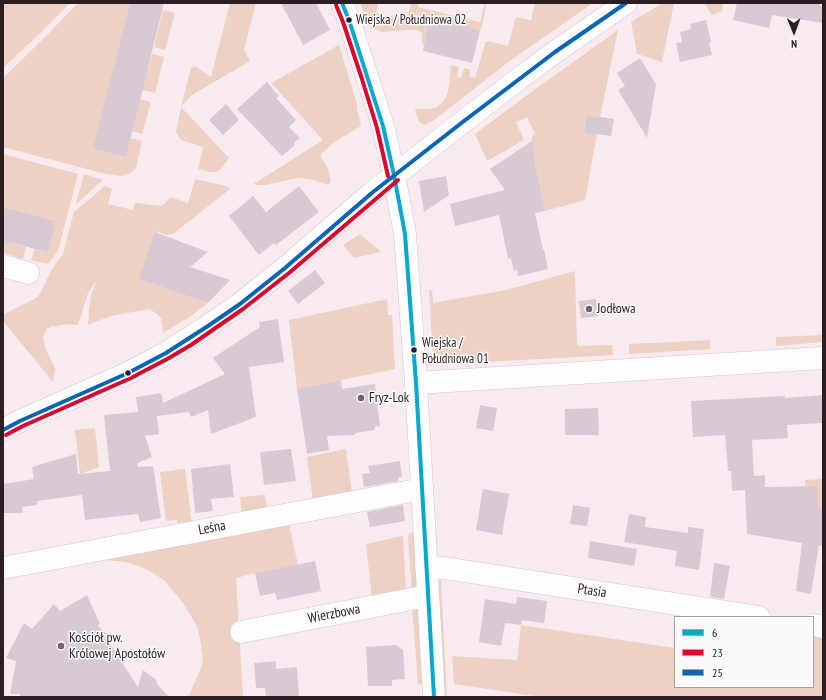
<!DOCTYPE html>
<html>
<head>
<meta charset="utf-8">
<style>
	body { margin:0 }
	#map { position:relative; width:826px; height:700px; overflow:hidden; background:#f7ebef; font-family:"PT Sans Narrow",sans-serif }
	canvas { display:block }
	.frame { position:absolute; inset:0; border:4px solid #2b1e22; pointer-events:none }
	.legend { position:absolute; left:674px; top:616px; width:140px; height:72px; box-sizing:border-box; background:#fafafa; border:1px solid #a7a2a4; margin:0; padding:5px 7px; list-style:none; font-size:12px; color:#2b1e22 }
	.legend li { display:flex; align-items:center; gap:8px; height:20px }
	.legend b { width:20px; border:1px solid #a7a2a4 }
	.north { position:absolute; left:774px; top:12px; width:40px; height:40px; -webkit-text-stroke:3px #fafafa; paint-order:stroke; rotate:179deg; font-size:11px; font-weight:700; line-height:16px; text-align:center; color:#2b1e22 }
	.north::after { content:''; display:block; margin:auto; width:14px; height:18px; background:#2b1e22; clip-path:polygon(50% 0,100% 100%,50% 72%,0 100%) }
</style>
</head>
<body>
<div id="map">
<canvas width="826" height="700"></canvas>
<div class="frame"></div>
<ul class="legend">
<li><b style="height:5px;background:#00a9ce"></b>6</li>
<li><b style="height:5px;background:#e4002b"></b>23</li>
<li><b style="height:5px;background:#0065bd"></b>25</li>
</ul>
<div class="north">N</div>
</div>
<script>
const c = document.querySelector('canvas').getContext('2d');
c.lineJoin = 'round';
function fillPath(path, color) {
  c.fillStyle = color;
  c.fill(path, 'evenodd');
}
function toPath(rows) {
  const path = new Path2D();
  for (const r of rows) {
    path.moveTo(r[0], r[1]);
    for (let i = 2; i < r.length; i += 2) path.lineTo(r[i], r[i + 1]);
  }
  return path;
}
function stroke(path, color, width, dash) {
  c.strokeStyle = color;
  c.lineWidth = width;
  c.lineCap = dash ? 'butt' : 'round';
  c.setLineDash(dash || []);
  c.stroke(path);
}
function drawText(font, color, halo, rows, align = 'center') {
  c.font = font + ' "PT Sans Narrow",sans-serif';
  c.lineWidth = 3;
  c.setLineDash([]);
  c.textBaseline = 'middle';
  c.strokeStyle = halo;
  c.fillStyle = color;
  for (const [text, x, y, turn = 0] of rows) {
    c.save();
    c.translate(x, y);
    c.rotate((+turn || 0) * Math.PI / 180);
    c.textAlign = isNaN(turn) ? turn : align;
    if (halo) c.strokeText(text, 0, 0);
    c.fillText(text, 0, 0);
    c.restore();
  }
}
fillPath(toPath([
	[3,3,70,3,38,35,3,68],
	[78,3,130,3,94,149,125,157,130,138,142,141,136,168,133,171,128,174,122,176,106,174,3,147,3,78,44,38],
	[230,3,256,3,244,50,250,61,192,95,181,107,229,158,220,170,216,172,211,172,198,169,203,147,181,140,176,132,181,107,191,68,195,66,211,77],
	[360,3,378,3,376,13,407,20,411,3,418,3,418,7,480,22,485,3,487,3,481,30,439,20,428,24,424,45,422,42,422,33,417,30,403,30,383,32,371,28,369,25],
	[535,3,593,3,507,63,433,121,424,125,419,122,415,109,430,109,437,107,442,103,445,99,448,92,451,65,459,67,457,77,461,78,464,68,471,70,469,77,475,78,486,41,508,46,516,17,531,20],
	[663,3,674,3,662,62,637,54,631,22],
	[704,3,723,3,722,11,712,15],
	[163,10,175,13,165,50,154,47],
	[618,30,600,117,587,115,584,131,597,134,585,200,545,211,536,168,532,141,532,136,535,134,527,117,516,122,524,140,487,161,475,134,523,98],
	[339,45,357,104,357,109,361,126,333,143,320,155,328,169,331,182,328,185,314,180,300,178,292,179,266,185,257,185,253,183,260,180,323,140,271,83],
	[152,54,164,57,155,93,142,90],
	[140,99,151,102,142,134,132,131],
	[3,154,78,174,58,251,48,264,31,260,35,249,48,252,56,221,3,207],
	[84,174,103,180,76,204],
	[195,179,227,186,230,189,173,234,166,235,156,231,140,279,208,303,191,316,163,333,161,318,156,313,149,309,111,316,88,325,89,311,91,296,97,279,88,293,80,319,77,325,68,324,57,326,52,326,46,329,43,338,45,347,55,369,53,382,3,321,3,313,4,314,38,297,52,269,63,254,74,212,105,186,112,189,108,204,133,210,135,203,162,206,171,197,188,203],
	[360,234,381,252,354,258,343,245],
	[3,241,26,247,23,259,3,253],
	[575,271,577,346,612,345,613,355,447,364,439,364,436,363,434,360,433,358,429,290,432,290,433,303,506,290],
	[387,299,388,315,392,315,395,369,297,389,289,320],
	[823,335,823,342,776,346,776,337],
	[710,340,710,349,629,354,629,344],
	[95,428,99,467,80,474,75,430],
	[346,449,352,494,313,501,307,457],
	[185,469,192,524,178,526,177,520,166,521,160,472],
	[823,479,823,509,807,510,805,480],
	[265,495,267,509,242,514,240,497],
	[288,520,298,565,255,573,236,578,243,697,188,697,201,668,203,659,200,638,197,626,183,603,164,580,148,570,130,563,117,561,96,559],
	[414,532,417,586,412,592,408,537,409,533],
	[403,536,406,591,372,598,366,544],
	[441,580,447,697,443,697,436,583],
	[412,607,419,607,423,683,418,684],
	[521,625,675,648,675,687,813,687,813,631,823,633,823,697,541,697,454,684,452,656,517,660]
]), '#edd1c2');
fillPath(toPath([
	[130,3,164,3,126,157,93,149],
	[281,3,316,3,330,30,303,45],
	[737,3,820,3,820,6,823,7,823,23,772,15,769,28,733,20],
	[439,19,480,30,472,63,423,51,428,24],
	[706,20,711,42,709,43,712,55,680,62,676,43,682,42,680,32,691,29,690,24],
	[640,58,656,84,647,138,618,90,625,86,617,73],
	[267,82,279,96,276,98,296,120,289,127,300,138,294,143,295,145,282,156,237,109],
	[226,104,239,120,223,135,209,120],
	[587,115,614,119,611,136,584,132],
	[532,141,536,168,545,211,535,213,543,250,544,249,548,269,518,276,517,270,514,271,511,258,508,259,499,215,455,226,450,204,505,190,490,169],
	[446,176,449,195,424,212,419,181],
	[299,186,319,212,276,245,274,243,259,255,229,216,253,196,266,212],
	[3,207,56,221,48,252,3,241],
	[155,232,208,252,190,267,230,280,208,303,139,279],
	[315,270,325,283,298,304,288,291],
	[596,299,598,316,581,318,579,301],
	[278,319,284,362,249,367,256,417,211,434,208,410,191,417,189,412,157,416,159,434,145,436,152,457,137,463,138,467,153,466,161,518,140,522,138,514,85,520,82,495,37,501,37,505,22,507,23,513,3,513,3,484,34,479,32,467,76,454,78,474,110,471,104,415,138,412,136,397,161,393,163,403,225,374,213,358,260,327,259,322],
	[341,380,342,389,375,384,380,426,375,427,375,430,355,433,355,435,327,436,329,450,307,454,297,389],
	[823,395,823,423,787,425,788,438,752,440,754,476,765,475,765,487,817,486,818,509,823,509,823,546,819,545,811,594,796,591,802,543,747,534,745,490,732,491,731,471,728,471,725,435,693,437,691,401,785,396,785,398],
	[480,405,497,408,493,431,476,428],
	[598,408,599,435,565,435,565,409],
	[291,449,296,481,264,485,260,452],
	[400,461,402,477,398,478,399,481,364,487,362,474,370,473,368,466],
	[230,464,234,497,211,499,213,511,195,513,191,469],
	[483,489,509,494,502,535,476,530],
	[403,505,405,521,370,527,367,512],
	[573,505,590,508,587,526,570,524],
	[629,514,646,517,645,527,688,533,688,527,704,529,699,570,675,566,677,551,624,542],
	[590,541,637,549,634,566,588,558],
	[315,561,321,591,277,600,275,593,260,596,255,573],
	[714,563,730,566,724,599,710,597],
	[87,595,100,624,97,625,107,635,105,636,138,687,143,670,156,680,157,684,169,697,20,697,20,694,10,694,16,661,6,658,24,623,32,629,54,604,60,611],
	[517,597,547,601,544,623,522,620,521,625,505,623,501,646,479,642,485,599,516,604],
	[396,645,403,650,405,679,392,680,392,686,368,686,366,647],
	[276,661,276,669,297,667,299,697,266,697,265,688,256,688,254,663]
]), '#d8cad4');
const minor = toPath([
	[3,266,28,273],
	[416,383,823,358],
	[426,566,451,569,759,617],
	[3,568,422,489],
	[813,625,823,627],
	[241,632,427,596]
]);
const tertiary = toPath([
	[342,3,349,20,383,126,394,175,405,234,416,383,434,697],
	[3,430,20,421,128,373,166,353,208,326,240,304,285,268,373,192,464,121,516,81,555,52,626,3]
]);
stroke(minor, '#d2c6ca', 23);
stroke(tertiary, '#d2c6ca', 23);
stroke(minor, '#fefcfd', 22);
stroke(tertiary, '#fefcfd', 22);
stroke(toPath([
	[342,3,349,20,383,126,394,175,405,234,416,383,434,697]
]), '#00a9ce', 4);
stroke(toPath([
	[336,5,343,22,361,76,377,128,388,176],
	[6,435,23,426,131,378,169,358,191,345,243,309,289,273,398,180]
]), '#e4002b', 4);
stroke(toPath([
	[3,430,20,421,128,373,166,353,208,326,240,304,285,268,373,192,464,121,555,52,626,3]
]), '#0065bd', 4);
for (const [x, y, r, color] of [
	[349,20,3.5,"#2b1e22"],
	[589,309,4,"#72666a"],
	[414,350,3.5,"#2b1e22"],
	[128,373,3.5,"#2b1e22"],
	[361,398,4,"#72666a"],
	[61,646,4,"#72666a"]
]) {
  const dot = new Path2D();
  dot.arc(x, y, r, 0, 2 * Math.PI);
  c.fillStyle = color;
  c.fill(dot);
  stroke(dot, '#fafafa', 1.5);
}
drawText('13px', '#2b1e22', '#fafafa', [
	["Wiejska / Południowa 02",356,20],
	["Wiejska /",422,343],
	["Południowa 01",422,359]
], 'left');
drawText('14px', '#2b1e22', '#fafafa', [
	["Jodłowa",597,309],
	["Fryz-Lok",369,398],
	["Kościół pw.",69,638],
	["Królowej Apostołów",69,654]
], 'left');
drawText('14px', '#2b1e22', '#fafafa', [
	["Leśna",212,528,-11],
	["Ptasia",592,591,9],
	["Wierzbowa",334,614,-11]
]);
</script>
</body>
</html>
